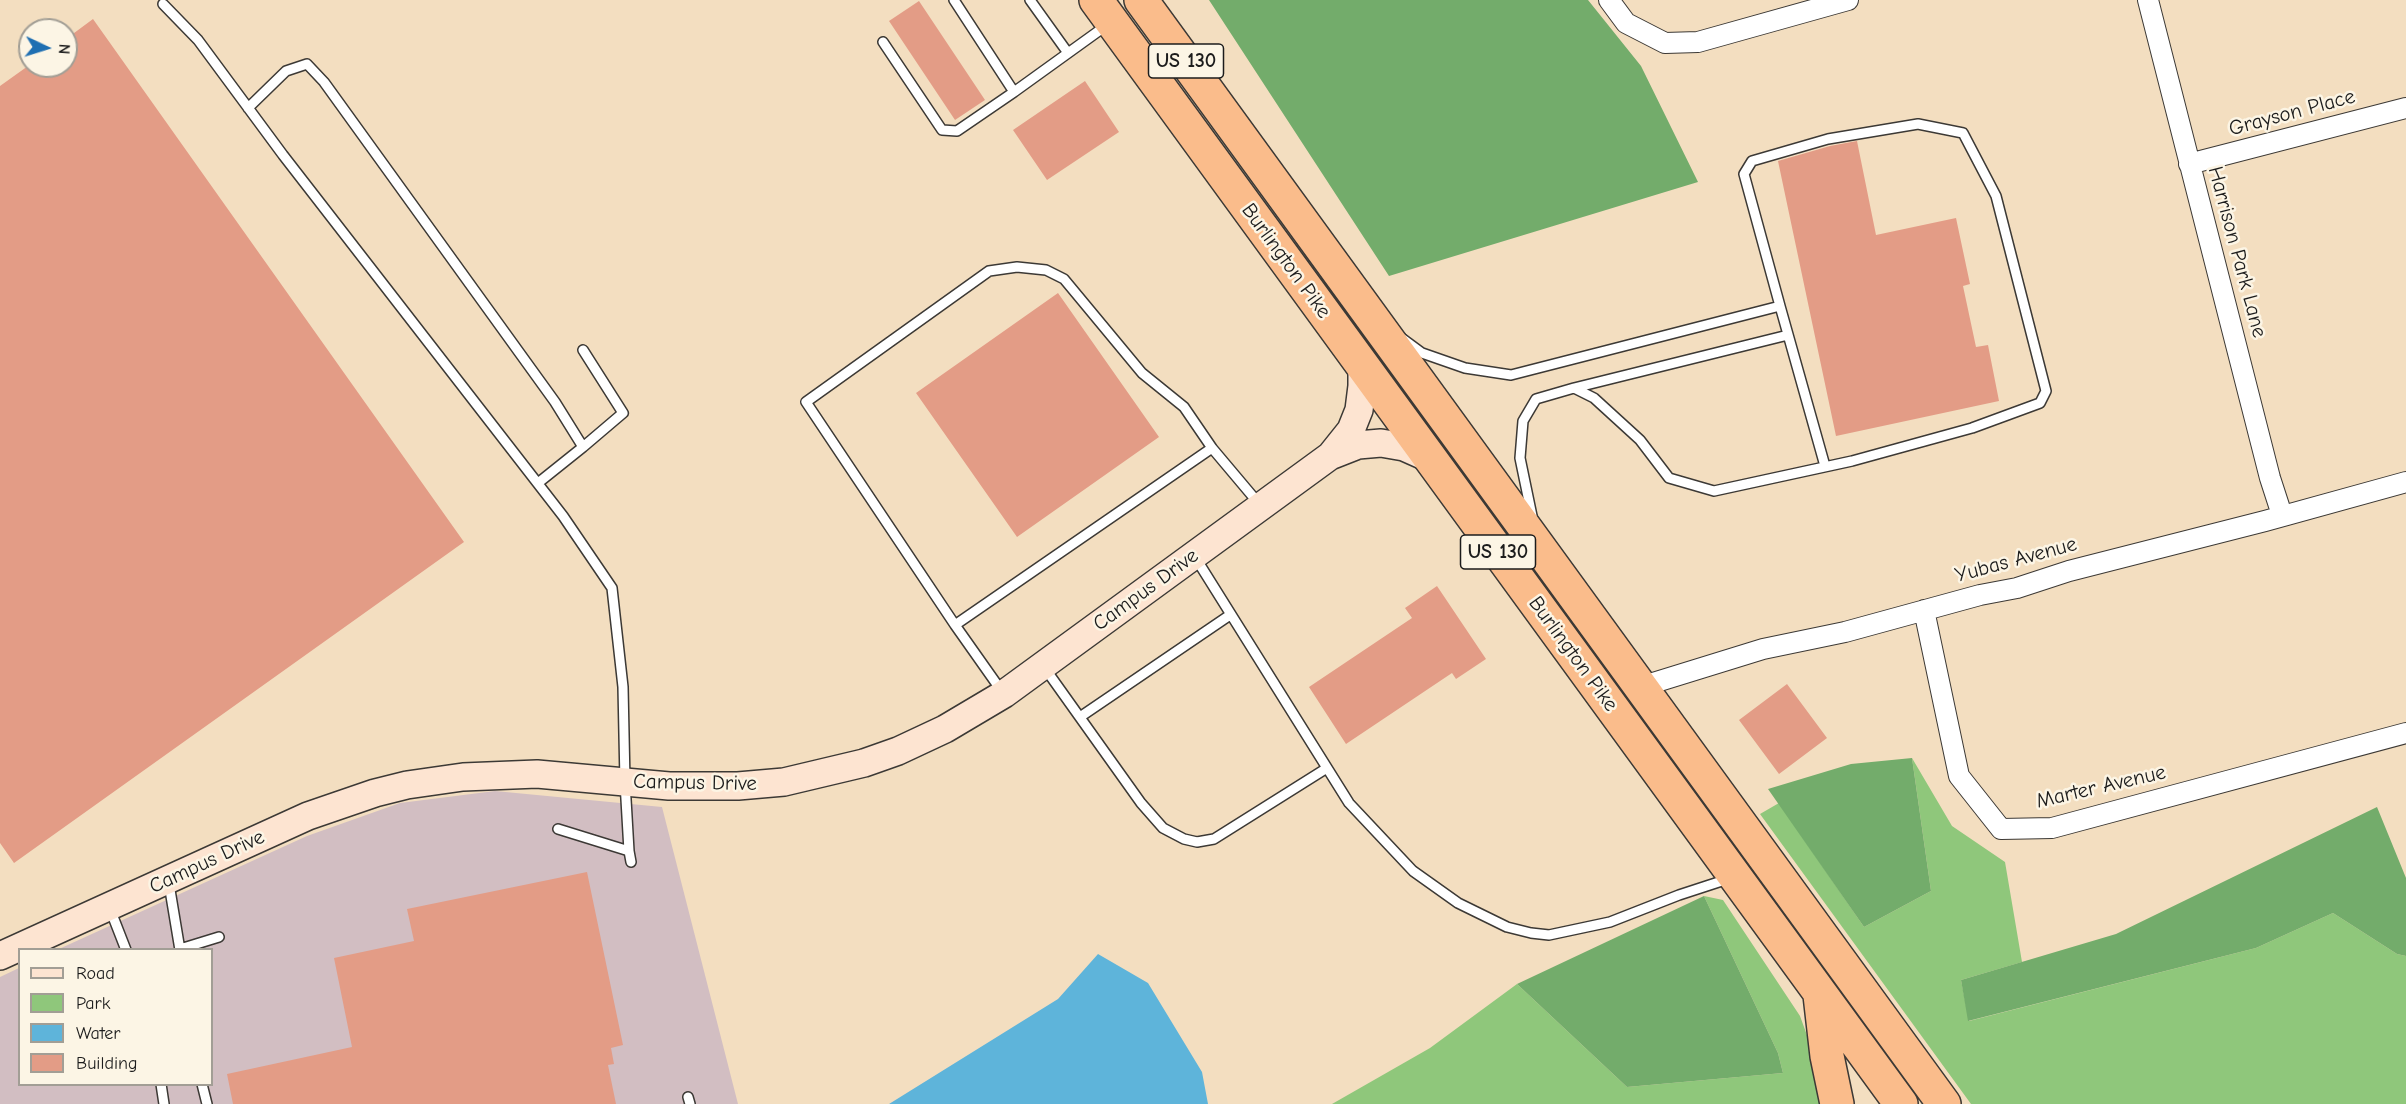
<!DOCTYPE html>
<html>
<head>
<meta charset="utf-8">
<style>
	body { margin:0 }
	#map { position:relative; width:2406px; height:1104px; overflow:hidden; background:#f3dec0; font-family:"Comic Neue",sans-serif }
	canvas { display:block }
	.legend { position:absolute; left:18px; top:948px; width:195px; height:138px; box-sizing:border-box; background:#fcf5e5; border:2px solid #a29e95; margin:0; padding:8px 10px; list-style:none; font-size:18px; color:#1c1c1c }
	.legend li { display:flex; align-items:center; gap:12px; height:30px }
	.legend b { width:30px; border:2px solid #a29e95 }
	.north { position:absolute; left:18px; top:18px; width:60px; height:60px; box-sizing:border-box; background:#fcf5e5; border:2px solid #a29e95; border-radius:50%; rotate:94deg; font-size:16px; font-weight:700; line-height:24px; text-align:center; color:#1c1c1c }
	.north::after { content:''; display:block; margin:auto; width:21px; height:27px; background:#1f6fb2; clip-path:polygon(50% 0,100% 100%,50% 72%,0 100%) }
</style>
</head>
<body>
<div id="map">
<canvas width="2406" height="1104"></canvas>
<ul class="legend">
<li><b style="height:8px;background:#fde4d1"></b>Road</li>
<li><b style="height:16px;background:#8fc77b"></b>Park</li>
<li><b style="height:16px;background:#5eb4da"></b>Water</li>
<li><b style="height:16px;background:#e39c86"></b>Building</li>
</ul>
<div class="north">N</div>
</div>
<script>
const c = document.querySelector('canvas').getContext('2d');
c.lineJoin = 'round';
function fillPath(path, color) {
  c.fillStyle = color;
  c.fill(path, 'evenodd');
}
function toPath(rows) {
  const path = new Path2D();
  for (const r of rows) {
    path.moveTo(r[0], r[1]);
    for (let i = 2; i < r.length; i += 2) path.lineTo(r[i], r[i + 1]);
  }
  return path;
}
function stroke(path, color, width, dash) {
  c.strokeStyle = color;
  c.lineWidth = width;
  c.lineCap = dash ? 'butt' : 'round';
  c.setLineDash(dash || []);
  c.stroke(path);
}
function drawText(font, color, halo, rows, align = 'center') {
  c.font = font + ' "Comic Neue",sans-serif';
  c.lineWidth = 5;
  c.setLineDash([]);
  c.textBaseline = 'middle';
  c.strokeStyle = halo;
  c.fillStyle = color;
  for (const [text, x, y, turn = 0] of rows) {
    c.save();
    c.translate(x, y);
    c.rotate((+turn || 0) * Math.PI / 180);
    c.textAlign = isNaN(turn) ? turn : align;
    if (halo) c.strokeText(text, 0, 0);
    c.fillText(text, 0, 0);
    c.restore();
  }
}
fillPath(toPath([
	[495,791,662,807,738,1104,0,1104,0,977,19,968,20,1084,212,1084,212,950,59,949,307,836,400,803]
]), '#d2bec2');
fillPath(toPath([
	[1912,758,1952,826,2005,862,2022,962,1961,980,1969,1021,2256,948,2333,913,2397,954,2406,956,2406,1104,1971,1104,1760,814,1779,803,1864,927,1931,891],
	[1704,896,1723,900,1800,1016,1816,1060,1827,1104,1332,1104,1430,1048,1517,984,1627,1087,1783,1073,1778,1053]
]), '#8fc77b');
fillPath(toPath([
	[1209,0,1588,0,1641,66,1698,182,1389,276],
	[1912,758,1931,891,1864,927,1768,789,1851,764],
	[2377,807,2406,878,2406,956,2397,954,2333,913,2256,948,1968,1021,1961,980,2116,934],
	[1704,896,1778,1053,1783,1073,1627,1087,1517,984]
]), '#73ac6b');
fillPath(toPath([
	[1098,954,1148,983,1202,1072,1208,1104,889,1104,1058,999]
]), '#5eb4da');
fillPath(toPath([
	[919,1,985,100,955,120,889,21],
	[93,19,464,542,14,863,0,843,0,86,28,66,66,66,66,39],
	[1085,81,1119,132,1047,180,1013,130],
	[1857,141,1876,235,1956,218,1970,284,1963,286,1976,347,1988,345,1999,401,1836,436,1778,161,1830,146],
	[1058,293,1159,437,1017,537,916,393],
	[1437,586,1486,659,1456,679,1452,673,1346,744,1309,687,1412,618,1405,608],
	[1787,684,1827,738,1779,774,1739,720],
	[587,872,623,1045,611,1048,614,1064,608,1065,616,1104,233,1104,227,1074,352,1047,334,958,414,941,407,909]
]), '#e39c86');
const lane = toPath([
	[1030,0,1068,53],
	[163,4,198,40,283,155,563,516,612,588,623,687,625,782,629,851,631,862],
	[883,42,942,130,957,131,1014,92,954,0],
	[1014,92,1107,25],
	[248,108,286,71,307,64,324,82,555,402,583,447,538,483],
	[1780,306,1825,466],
	[1403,339,1422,353,1465,368,1511,375,1780,306,1744,174,1752,161,1828,139,1918,124,1963,133,1996,196,2046,391,2040,403,1972,428,1852,461,1714,491,1669,478,1640,440,1594,398,1574,388,1536,399,1523,421,1520,458,1532,516],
	[1574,388,1788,335],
	[583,447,623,413,583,350],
	[1195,557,1349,803,1413,871,1458,903,1507,927,1531,933,1549,935,1610,922,1679,895,1728,879],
	[955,625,806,402,989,271,1017,267,1046,270,1064,279,1142,373,1184,407,1212,448],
	[1044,667,1141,803,1163,828,1184,839,1197,842,1214,839,1327,768],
	[1003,693,955,625,1212,448,1260,505],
	[1080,717,1230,615],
	[558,829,629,851],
	[169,884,180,950],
	[110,909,126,950],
	[180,949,219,937],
	[161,1084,164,1104],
	[202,1084,207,1104],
	[688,1097,690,1104]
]);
const street = toPath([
	[1609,0,1626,23,1665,43,1698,42,1848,0],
	[2148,0,2270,478,2282,515],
	[2189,164,2406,108],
	[1924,610,1959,776,2001,829,2052,828,2406,733],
	[1640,687,1763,649,1845,632,1980,595,2017,588,2069,571,2265,521,2406,482]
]);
const secondary = toPath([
	[1331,455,1351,430,1359,410,1362,386,1362,364],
	[0,956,308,816,375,793,407,785,463,777,537,774,669,786,738,786,784,782,864,763,898,751,945,729,1004,694,1330,456,1358,445,1381,443,1404,447,1431,459]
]);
const highway = toPath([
	[1096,0,1901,1104],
	[1141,0,1944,1104],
	[1820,995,1827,1056,1837,1104]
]);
stroke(lane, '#3c3935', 12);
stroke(street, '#3c3935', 22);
stroke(secondary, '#3c3935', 30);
stroke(highway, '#3c3935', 36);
stroke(lane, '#fff', 9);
stroke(street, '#fff', 20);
stroke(secondary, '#fde4d1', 27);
stroke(highway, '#fabc8b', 33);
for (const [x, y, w] of [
	[1186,61,75],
	[1498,552,75]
]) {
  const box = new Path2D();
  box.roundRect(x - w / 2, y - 17, w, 34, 4.5);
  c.fillStyle = '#fcf5e5';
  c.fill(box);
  stroke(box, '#1c1c1c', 1.5);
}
drawText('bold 20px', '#1c1c1c', null, [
	["US 130",1186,61],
	["US 130",1498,552]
]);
drawText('21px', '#1c1c1c', '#fcf5e5', [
	["Grayson Place",2292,113,-15],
	["Harrison Park Lane",2237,252,75],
	["Burlington Pike",1286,261,54],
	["Yubas Avenue",2016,560,-15],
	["Campus Drive",1146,590,-36],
	["Burlington Pike",1573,654,54],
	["Campus Drive",695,783,1],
	["Marter Avenue",2101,787,-13],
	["Campus Drive",207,862,-25]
]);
</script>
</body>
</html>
